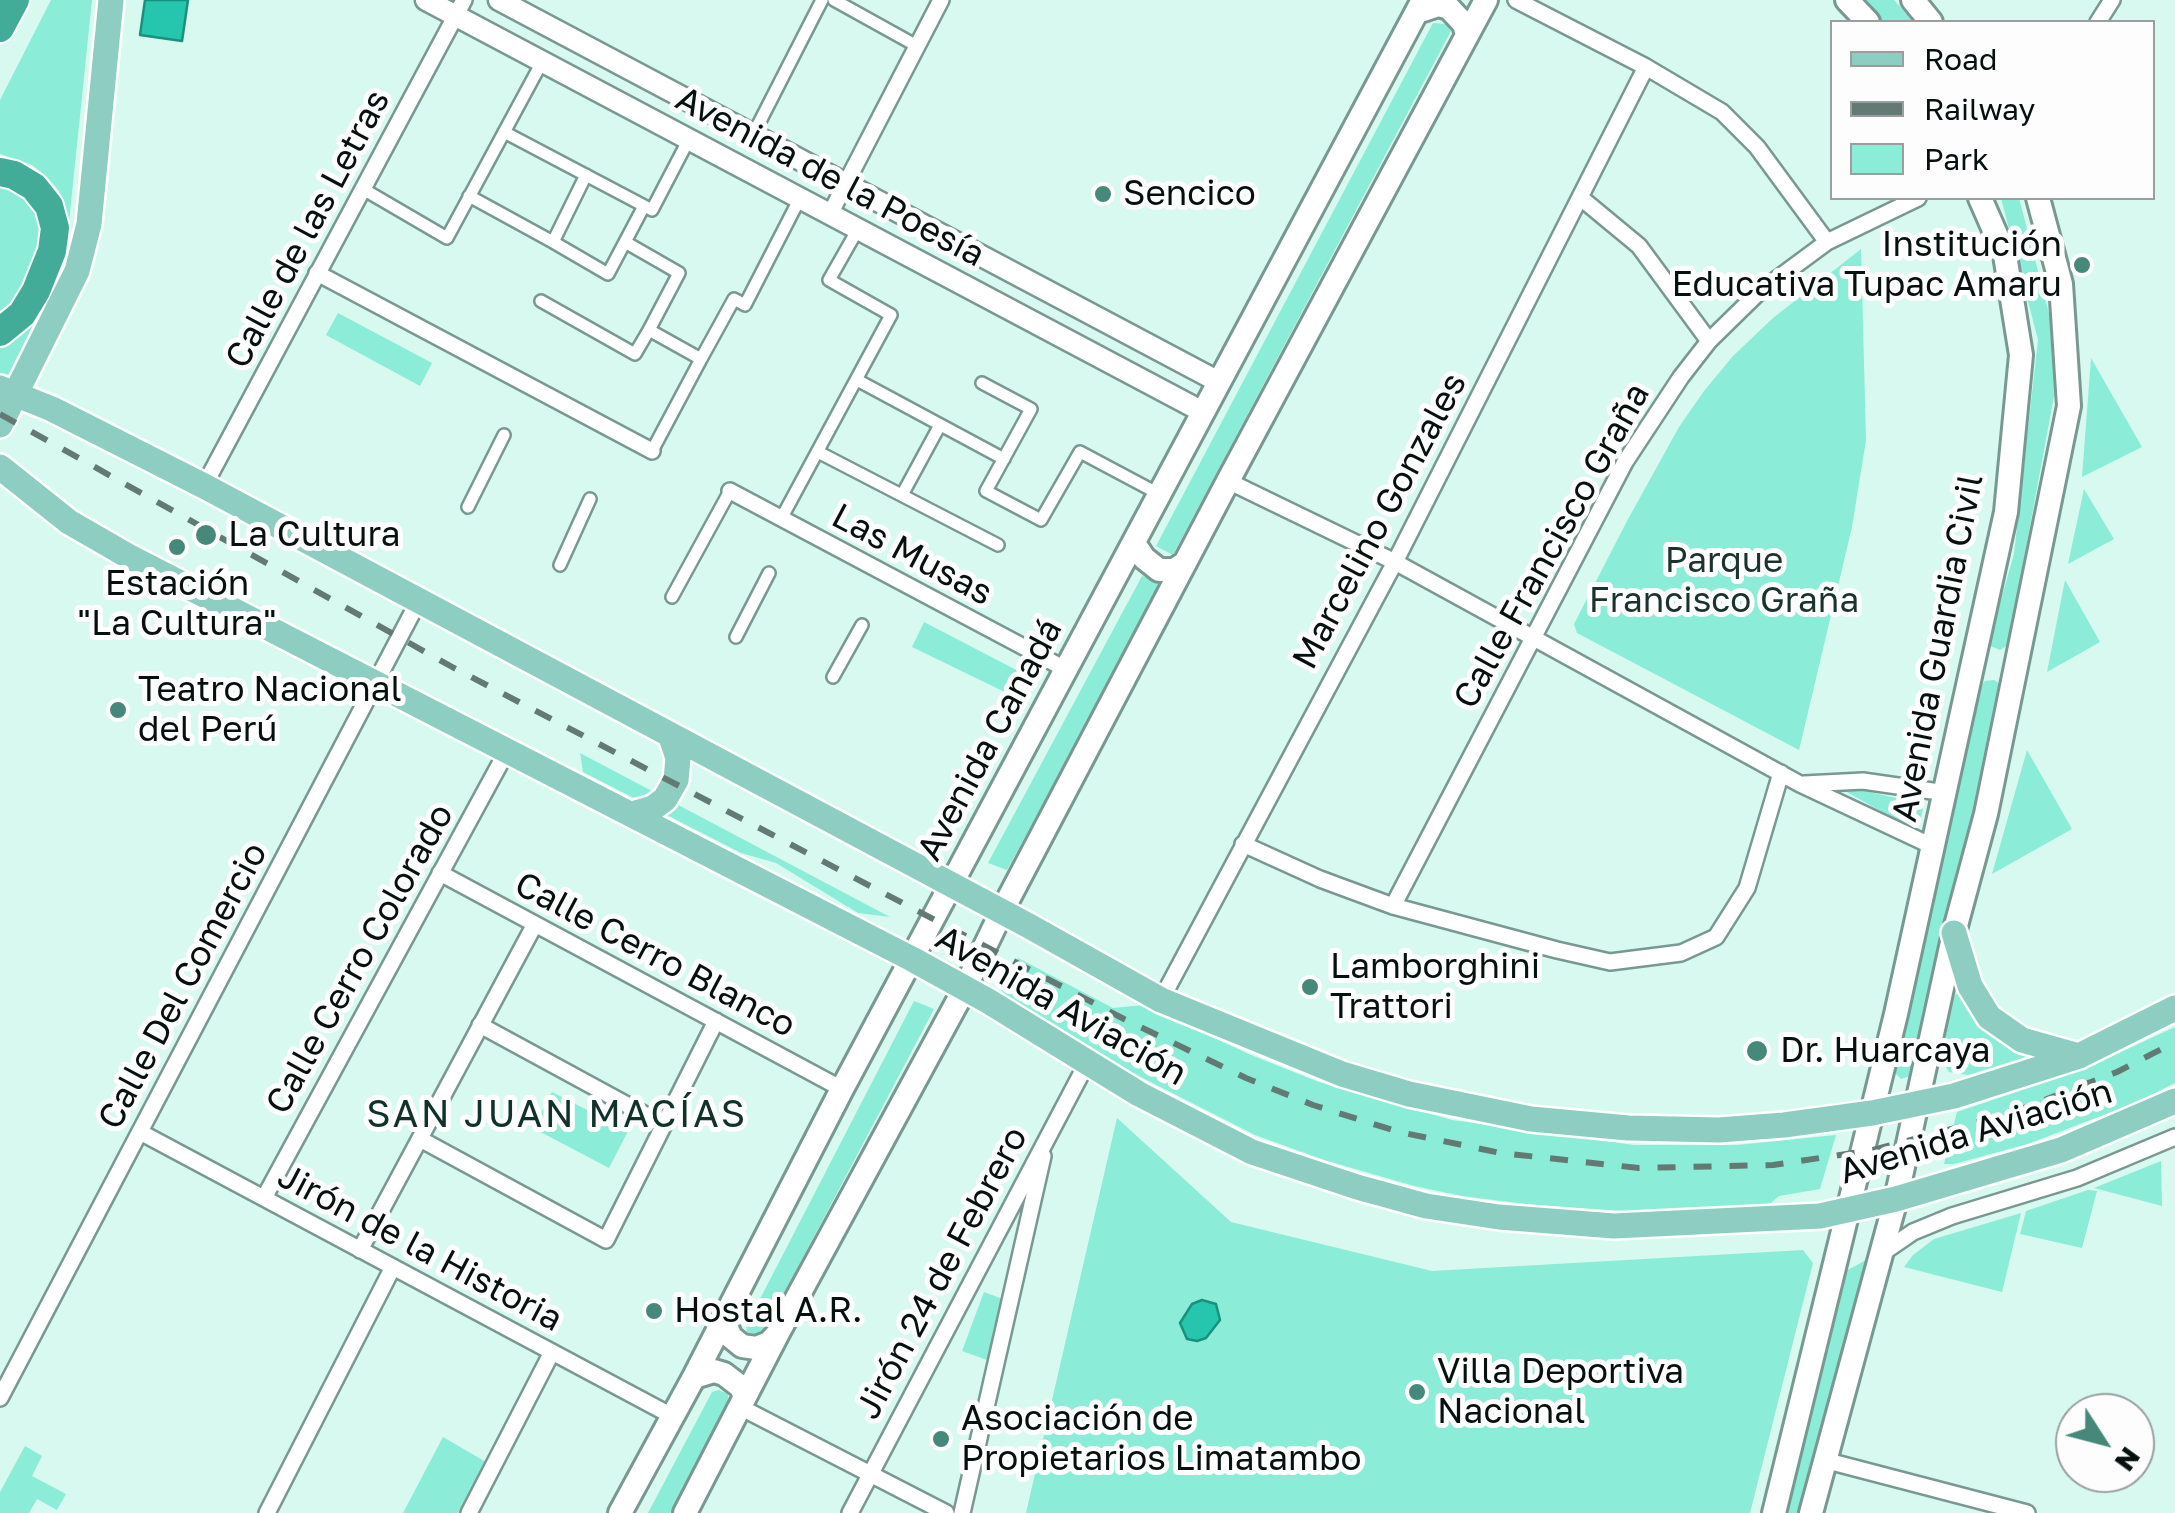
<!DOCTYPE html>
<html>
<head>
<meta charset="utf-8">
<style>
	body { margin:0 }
	#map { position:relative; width:2175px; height:1513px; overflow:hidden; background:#d7f9f0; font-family:"Golos Text",sans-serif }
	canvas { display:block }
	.legend { position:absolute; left:1830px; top:20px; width:325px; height:180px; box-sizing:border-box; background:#fdfdfd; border:2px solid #9a9f9e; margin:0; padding:12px 18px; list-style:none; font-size:30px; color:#06110f }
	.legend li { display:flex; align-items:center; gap:20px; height:50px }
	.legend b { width:50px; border:2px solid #9a9f9e }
	.north { position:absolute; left:2055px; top:1393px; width:100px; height:100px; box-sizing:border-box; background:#fdfdfd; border:2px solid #9a9f9e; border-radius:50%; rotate:126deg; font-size:28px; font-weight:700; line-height:40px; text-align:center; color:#06110f }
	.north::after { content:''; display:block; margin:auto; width:35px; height:45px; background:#46897b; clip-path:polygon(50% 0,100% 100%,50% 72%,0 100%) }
</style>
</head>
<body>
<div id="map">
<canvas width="2175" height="1513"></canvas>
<ul class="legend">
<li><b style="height:12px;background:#8ecdc1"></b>Road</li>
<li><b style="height:12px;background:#637974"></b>Railway</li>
<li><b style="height:28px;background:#8becd8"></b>Park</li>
</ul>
<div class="north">N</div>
</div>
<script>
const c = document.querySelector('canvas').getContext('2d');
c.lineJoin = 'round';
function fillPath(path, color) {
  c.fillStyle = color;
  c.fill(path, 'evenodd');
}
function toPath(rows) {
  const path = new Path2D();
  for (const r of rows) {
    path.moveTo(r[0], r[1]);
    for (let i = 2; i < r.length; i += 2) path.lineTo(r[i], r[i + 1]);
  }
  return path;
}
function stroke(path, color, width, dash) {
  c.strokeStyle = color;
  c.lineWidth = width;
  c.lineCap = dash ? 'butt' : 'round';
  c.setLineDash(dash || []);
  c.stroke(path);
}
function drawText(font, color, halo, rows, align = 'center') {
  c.font = font + ' "Golos Text",sans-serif';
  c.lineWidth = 10;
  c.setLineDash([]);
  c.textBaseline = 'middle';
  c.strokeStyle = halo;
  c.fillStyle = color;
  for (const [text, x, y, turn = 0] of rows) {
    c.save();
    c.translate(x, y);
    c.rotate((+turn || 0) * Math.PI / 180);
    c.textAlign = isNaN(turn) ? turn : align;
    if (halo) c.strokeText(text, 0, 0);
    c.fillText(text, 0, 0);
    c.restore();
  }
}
fillPath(toPath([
	[51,0,92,0,69,222,59,191,46,176,32,165,0,154,0,100],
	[1858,0,1894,0,1914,22,1880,22],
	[1433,23,1446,24,1451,31,1173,555,1156,546],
	[0,184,29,198,41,224,41,240,21,291,8,310,0,314],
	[2001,198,2019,198,2052,325,2054,396,2008,645,2000,650,1988,645,2014,554,2038,340],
	[1861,249,1866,440,1852,527,1799,750,1577,633,1574,624,1627,521,1679,427,1704,391,1733,356,1773,318],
	[47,302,50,304,11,383,0,378,0,345,15,338,33,322],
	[338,313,432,363,420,386,326,335],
	[2091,358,2142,447,2082,477],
	[2084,489,2114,539,2068,564],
	[1142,576,1165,583,1007,870,988,863],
	[2065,580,2100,642,2047,672],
	[924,622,1024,674,1013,696,912,647],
	[1994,680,2000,684,2002,694,1975,811,1913,1075,1901,1079,1893,1071,1979,688,1985,681],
	[2027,750,2072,829,1992,874],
	[580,753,890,917,858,913,776,863,741,853,583,772],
	[1846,787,1924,804,1919,827,1911,826,1886,814,1845,791],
	[1018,958,1113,1008,1144,1005,1251,1055,1319,1082,1452,1120,1634,1145,1737,1145,1836,1135,1820,1189,1779,1196,1764,1209,1640,1212,1533,1205,1462,1196,1414,1186,1324,1160,1255,1135,1113,1063,1013,1002,1001,990],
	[1959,991,2030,1050,2026,1057,1968,1075,1949,1072,1942,1060,1952,999],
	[914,1001,934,1009,761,1337,754,1337,747,1332,746,1326],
	[2175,1027,2175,1083,2137,1102,2028,1144,1954,1164,1944,1164,1957,1112,2084,1069],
	[552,1092,628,1131,609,1168,533,1128],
	[1117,1118,1231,1222,1432,1271,1803,1250,1813,1263,1750,1513,1026,1513],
	[2161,1161,2162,1206,2094,1188],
	[2088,1190,2097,1191,2082,1248,2020,1234,2026,1211],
	[2021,1213,2002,1292,1904,1267,1913,1255,1934,1239],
	[1868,1259,1804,1513,1783,1513,1844,1272],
	[984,1292,1011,1302,990,1361,962,1351],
	[719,1390,728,1394,729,1402,670,1513,648,1513,712,1392],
	[443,1437,486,1462,458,1513,403,1513],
	[25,1446,42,1456,32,1476,66,1494,57,1510,37,1499,29,1513,0,1513,0,1492]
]), '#8becd8');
const water = toPath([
	[145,0,188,0,182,41,140,35,145,0],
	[1202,1300,1216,1304,1220,1320,1206,1338,1197,1341,1187,1339,1180,1323,1192,1304,1202,1300]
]);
fillPath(water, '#25c6ad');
stroke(water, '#1c907e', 2.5);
const pedestrian = toPath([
	[834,0,917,46],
	[504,132,652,210,689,139],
	[753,135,822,0],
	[586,175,553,242,608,274,644,206],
	[363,189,447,238,542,62],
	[469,196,553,242],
	[625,242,679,273,649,330,701,359,734,299,745,305,800,198],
	[541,301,635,354,649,330],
	[857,380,1004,459],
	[982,383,1031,409,986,491,1041,520,1080,452,1159,494],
	[652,451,701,359],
	[818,452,998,545],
	[902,495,940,425],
	[468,507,504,435],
	[781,519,891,315,829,280,858,229],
	[560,565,590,499],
	[672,597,730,491],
	[736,637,769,573],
	[833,677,862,625]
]);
const minor = toPath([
	[1516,0,1646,67,1722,112,1757,147,1827,242],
	[2098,22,2112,0],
	[1581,198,1639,246,1709,341],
	[830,214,941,0],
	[317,273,652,451],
	[1228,481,1395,562,1800,784,1934,847],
	[204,486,464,0],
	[730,491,1067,670],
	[1804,784,1863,781,1946,793],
	[1243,844,1320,879,1393,906,1557,950,1610,962,1681,953,1716,937,1747,888,1781,773],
	[440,873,842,1089],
	[1393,906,1625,462,1681,377,1709,341,1758,293,1827,242,1918,198],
	[1161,1000,1395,562,1646,67],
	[480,1025,664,1125],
	[140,1132,672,1416],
	[420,1139,606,1240,716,1021],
	[264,1198,508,749],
	[360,1250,535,924],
	[1881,1254,1913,1232,1952,1216,2077,1178,2175,1137],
	[0,1398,418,602],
	[740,1407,946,1513],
	[1824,1460,2027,1513],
	[267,1513,393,1267],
	[469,1513,552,1352],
	[850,1513,1088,1061],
	[962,1513,1043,1156]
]);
const tertiary = toPath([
	[426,0,1203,412],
	[499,0,1219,382]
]);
const secondary = toPath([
	[1847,0,1868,22],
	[1913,0,1931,22],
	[1417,12,1438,5,1449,8,1464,24,1467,35],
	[1134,543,1144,558,1159,570,1174,570,1185,563],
	[727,1313,726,1326,731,1337,742,1346,756,1348,769,1343,778,1333],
	[694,1377,714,1371,724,1374,741,1387,745,1397],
	[620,1513,694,1377,842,1089,1423,0],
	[685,1513,778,1333,965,988,1002,911,1228,481,1486,0],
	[1774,1513,1896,1014,2006,512,2021,355,2005,255,1980,198],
	[1811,1513,1896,1199,1954,933,1986,814,2069,406,2061,284,2038,198]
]);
const primary = toPath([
	[0,388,52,409,204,486,1029,926,1161,1000,1342,1074,1409,1094,1531,1119,1628,1128,1719,1130,1784,1125,1872,1113,1954,1096,2079,1056,2175,1008],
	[0,425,77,271,89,224,111,0],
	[0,467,69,522,128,556,912,959,988,1001,1139,1094,1252,1152,1357,1187,1426,1206,1499,1217,1614,1226,1820,1216,1896,1199,2061,1150,2175,1101],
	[632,814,653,808,665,799,676,780,678,758,671,737],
	[1954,933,1970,986,1989,1017,2022,1040,2079,1056]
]);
const motorway = toPath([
	[0,28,15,0],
	[0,172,14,175,34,187,49,206,55,228,52,251,36,291,22,314,0,332]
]);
stroke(pedestrian, '#799891', 16);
stroke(minor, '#799891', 20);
stroke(tertiary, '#799891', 25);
stroke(secondary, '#799891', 28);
stroke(primary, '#fff', 30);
stroke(motorway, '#fff', 32);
stroke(pedestrian, '#fff', 11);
stroke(minor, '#fff', 15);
stroke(tertiary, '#fff', 20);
stroke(secondary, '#fff', 22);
stroke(primary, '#8ecdc1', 25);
stroke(motorway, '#43ac98', 28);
stroke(toPath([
	[0,414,454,668,1124,1019,1246,1078,1313,1105,1399,1132,1501,1153,1639,1168,1773,1165,1873,1150,2011,1113,2117,1072,2175,1042]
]), '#637974', 6, [18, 18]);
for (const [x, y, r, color] of [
	[1103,194,10,"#46897b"],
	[2082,265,10,"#46897b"],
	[206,535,12,"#46897b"],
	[177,547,10,"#46897b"],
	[118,710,10,"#46897b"],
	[1310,987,10,"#46897b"],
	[1757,1051,12,"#46897b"],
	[654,1311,10,"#46897b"],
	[1417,1392,10,"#46897b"],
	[941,1439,10,"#46897b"]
]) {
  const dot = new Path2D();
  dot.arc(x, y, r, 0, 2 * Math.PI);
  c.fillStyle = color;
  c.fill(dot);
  stroke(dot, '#fdfdfd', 4);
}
drawText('35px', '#06110f', '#fdfdfd', [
	["Avenida de la Poesía",830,177,28],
	["Calle de las Letras",308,229,-62],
	["Marcelino Gonzales",1380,521,-62],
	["Calle Francisco Graña",1552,546,-61],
	["Las Musas",912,555,28],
	["Avenida Guardia Civil",1938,648,-79],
	["Avenida Canadá",990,740,-62],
	["Calle Cerro Blanco",655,955,28],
	["Calle Cerro Colorado",360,959,-61],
	["Calle Del Comercio",183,986,-62],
	["Avenida Aviación",1061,1006,30],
	["Avenida Aviación",1976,1132,-17],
	["Jirón de la Historia",420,1248,28],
	["Jirón 24 de Febrero",942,1273,-62]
]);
drawText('35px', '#06110f', '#fdfdfd', [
	["Sencico",1123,194],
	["Institución",2062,245,"right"],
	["Educativa Tupac Amaru",2062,285,"right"],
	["La Cultura",228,535],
	["Estación",177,584,"center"],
	["\"La Cultura\"",177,624,"center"],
	["Teatro Nacional",138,690],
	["del Perú",138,730],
	["Lamborghini",1330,967],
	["Trattori",1330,1007],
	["Dr. Huarcaya",1780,1051],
	["Hostal A.R.",674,1311],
	["Villa Deportiva",1437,1372],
	["Nacional",1437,1412],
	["Asociación de",961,1419],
	["Propietarios Limatambo",961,1459]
], 'left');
drawText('35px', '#1a332d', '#fdfdfd', [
	["Parque",1724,561],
	["Francisco Graña",1724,601]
]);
c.letterSpacing = '2.5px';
drawText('38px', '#11322b', '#fdfdfd', [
	["SAN JUAN MACÍAS",557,1115]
]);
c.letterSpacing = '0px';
</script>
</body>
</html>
